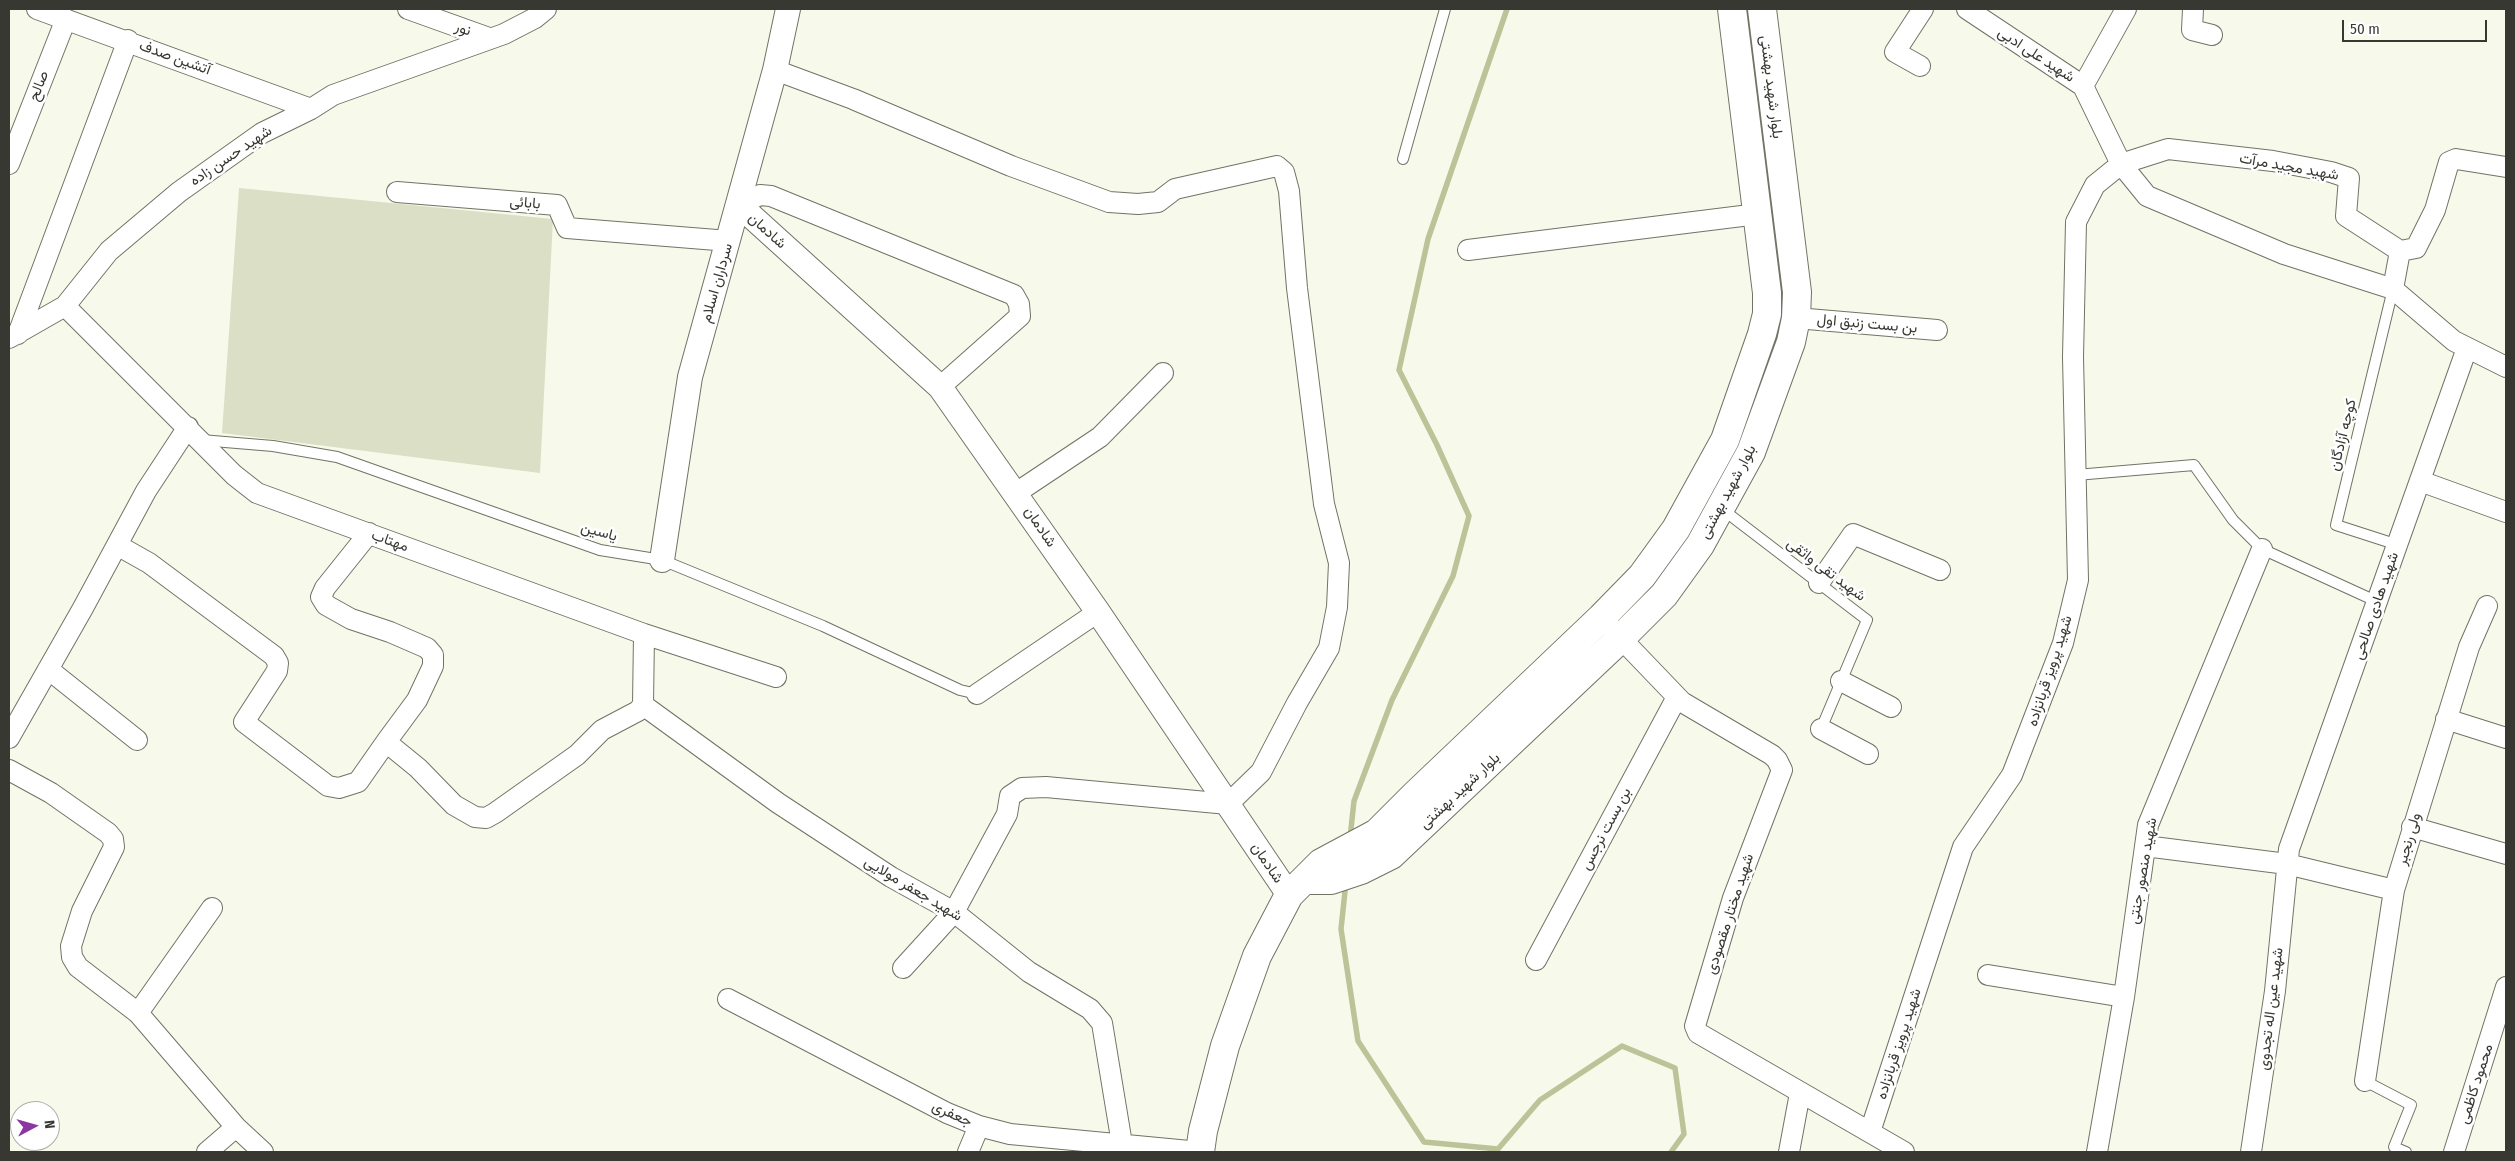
<!DOCTYPE html>
<html>
<head>
<meta charset="utf-8">
<style>
	body { margin:0 }
	#map { position:relative; width:2515px; height:1161px; overflow:hidden; background:#f7faea; font-family:"Fira Sans Condensed",sans-serif }
	canvas { display:block }
	.frame { position:absolute; inset:0; border:10px solid #373832; pointer-events:none }
	.north { position:absolute; left:10px; top:1101px; width:50px; height:50px; box-sizing:border-box; background:#fff; border:1px solid #afafad; border-radius:50%; rotate:84deg; font-size:14px; font-weight:700; line-height:20px; text-align:center; color:#373832 }
	.north::after { content:''; display:block; margin:auto; width:18px; height:22px; background:#8c36a4; clip-path:polygon(50% 0,100% 100%,50% 72%,0 100%) }
	.scale { position:absolute; left:2342px; top:20px; width:145px; height:22px; box-sizing:border-box; border:2px solid #373832; border-top:0; padding-left:6px; font-size:15px; line-height:18px; white-space:nowrap; color:#373832; -webkit-text-stroke:4px #fff; paint-order:stroke }
</style>
</head>
<body>
<div id="map">
<canvas width="2515" height="1161"></canvas>
<div class="frame"></div>
<div class="north">N</div>
<div class="scale">50 m</div>
</div>
<script>
const c = document.querySelector('canvas').getContext('2d');
c.lineJoin = 'round';
function fillPath(path, color) {
  c.fillStyle = color;
  c.fill(path, 'evenodd');
}
function toPath(rows) {
  const path = new Path2D();
  for (const r of rows) {
    path.moveTo(r[0], r[1]);
    for (let i = 2; i < r.length; i += 2) path.lineTo(r[i], r[i + 1]);
  }
  return path;
}
function stroke(path, color, width, dash) {
  c.strokeStyle = color;
  c.lineWidth = width;
  c.lineCap = dash ? 'butt' : 'round';
  c.setLineDash(dash || []);
  c.stroke(path);
}
function drawText(font, color, halo, rows, align = 'center') {
  c.font = font + ' "Fira Sans Condensed",Vazirmatn,sans-serif';
  c.lineWidth = 5;
  c.setLineDash([]);
  c.textBaseline = 'middle';
  c.strokeStyle = halo;
  c.fillStyle = color;
  for (const [text, x, y, turn = 0] of rows) {
    c.save();
    c.translate(x, y);
    c.rotate((+turn || 0) * Math.PI / 180);
    c.textAlign = isNaN(turn) ? turn : align;
    if (halo) c.strokeText(text, 0, 0);
    c.fillText(text, 0, 0);
    c.restore();
  }
}
fillPath(toPath([
	[239,188,553,219,540,473,222,433]
]), '#dbdfc5');
stroke(toPath([
	[1350,838,1354,801,1392,700,1453,576,1469,516,1437,445,1399,370,1428,239,1507,9],
	[1346,882,1341,929,1358,1041,1424,1142,1498,1149,1540,1100,1622,1046,1675,1068,1684,1134,1671,1152]
]), '#bcc398', 5.5);
const service = toPath([
	[1403,159,1445,9],
	[2393,289,2336,525,2398,545],
	[201,440,273,446,337,457,600,550,662,560,823,626,960,690,977,694],
	[2076,475,2194,465,2233,520,2262,549,2378,602],
	[1722,509,1867,620,1821,729],
	[2365,1081,2411,1105,2394,1147,2406,1152]
]);
const minor = toPath([
	[37,9,311,109],
	[408,9,489,38],
	[1967,9,2083,86,2121,164,2147,196,2284,254,2393,289,2454,341,2506,367],
	[2193,9,2192,30,2212,35],
	[1920,66,1895,52,1923,9],
	[775,70,853,99,1011,166,1109,202,1138,204,1158,202,1175,189,1277,166,1284,172,1289,191,1297,288,1324,504,1339,563,1337,607,1329,648,1297,703,1261,772,1228,804,1046,787,1022,788,1010,796,1007,814,954,912,903,968],
	[2083,86,2126,9],
	[9,164,66,19],
	[397,192,557,205,567,228,729,241],
	[739,205,760,195,771,196,1014,295,1019,304,1020,316,940,387],
	[1468,250,1758,214],
	[2400,251,2416,248,2435,210,2449,162,2456,159,2506,167],
	[65,306,234,475,257,493,644,634,776,677],
	[1796,318,1937,330],
	[18,334,128,40],
	[9,338,65,306,109,251,179,192,262,133,311,109,333,95,504,34,535,18,546,9],
	[2420,481,2506,512],
	[1016,493,1100,437,1163,373],
	[369,533,325,588,321,597,326,605,351,619,390,632,427,648,433,655,433,666,417,700,386,742,418,768,454,805,475,817,486,818,495,813,577,755,602,730,638,711,643,705,644,634],
	[117,545,149,563,274,656,278,663,277,671,244,722,328,786,339,788,358,782,386,742],
	[1819,583,1853,534,1940,570],
	[1611,628,1682,702,1772,755,1777,760,1782,770,1733,898,1695,1026,1698,1033,1904,1152],
	[48,669,137,740],
	[1841,681,1891,707],
	[977,694,1098,612],
	[643,705,778,803,891,877,954,912,1029,972,1090,1009,1102,1023,1122,1144],
	[2446,719,2506,738],
	[1821,729,1868,754],
	[9,738,83,608,146,491,188,427],
	[9,770,51,793,108,833,113,839,114,847,82,911,71,946,72,957,78,967,138,1013,236,1127,263,1152],
	[2412,827,2506,854],
	[2145,846,2287,864,2394,890],
	[1536,960,1677,697],
	[1988,975,2124,997],
	[728,999,947,1113,979,1126,1010,1134,1200,1152],
	[138,1013,212,908],
	[2365,1081,2394,890,2469,647,2487,606],
	[1870,1132,1963,847,2012,775,2063,643,2078,580,2073,357,2076,222,2095,185,2121,164,2168,149,2273,161,2331,172,2349,178,2346,216,2400,251,2393,289],
	[207,1152,236,1127],
	[968,1152,979,1126],
	[1789,1152,1800,1093],
	[2097,1152,2124,997,2148,825,2262,549],
	[2251,1152,2275,991,2289,849,2467,348],
	[2454,1152,2506,987]
]);
const tertiary = toPath([
	[739,205,940,387,1098,612,1289,895],
	[662,560,690,377,775,70,788,9]
]);
const secondary = toPath([
	[1305,880,1331,880,1361,870,1391,855,1621,638,1664,595,1700,545,1751,452,1791,342,1796,318,1797,292,1762,9],
	[1200,1152,1203,1131,1225,1046,1257,956,1289,895,1321,863,1377,833,1415,795,1601,618,1642,576,1676,529,1725,440,1762,334,1767,314,1767,293,1732,9]
]);
stroke(service, '#717365', 12);
stroke(minor, '#717365', 22);
stroke(tertiary, '#717365', 26);
stroke(secondary, '#717365', 30);
stroke(service, '#fff', 10);
stroke(minor, '#fff', 20);
stroke(tertiary, '#fff', 24);
stroke(secondary, '#fff', 28);
drawText('15px', '#373832', '#fff', [
	["نور",463,29,20],
	["شهید علی ادبی",2036,55,33],
	["آتشین صدف",175,58,20],
	["صالح",39,86,-69],
	["بلوار شهید بهشتی",1771,87,83],
	["شهید حسن زاده",231,156,-34],
	["شهید مجید مرآت",2289,167,10],
	["بابائی",525,203,5],
	["شادمان",767,231,42],
	["سرداران اسلام",717,283,-74],
	["بن بست زنبق اول",1867,324,5],
	["کوچه آزادگان",2343,435,-76],
	["بلوار شهید بهشتی",1728,492,-62],
	["شادمان",1040,527,56],
	["یاسین",599,532,15],
	["مهتاب",390,541,20],
	["شهید تقی واثقی",1826,570,37],
	["شهید هادی صالحی",2376,606,-71],
	["شهید پرویز قربانزاده",2050,671,-72],
	["بلوار شهید بهشتی",1460,791,-43],
	["بن بست نرجس",1606,829,-62],
	["ولی رنجبر",2409,839,-74],
	["شادمان",1267,863,56],
	["شهید منصور جنتی",2143,871,-80],
	["شهید جعفر مولایی",913,889,31],
	["شهید مختار مقصودی",1730,914,-72],
	["شهید عین اله تجدوی",2271,1009,-83],
	["شهید پرویز قربانزاده",1899,1044,-72],
	["محمود کاظمی",2476,1084,-72],
	["جعفری",952,1114,24]
]);
</script>
</body>
</html>
